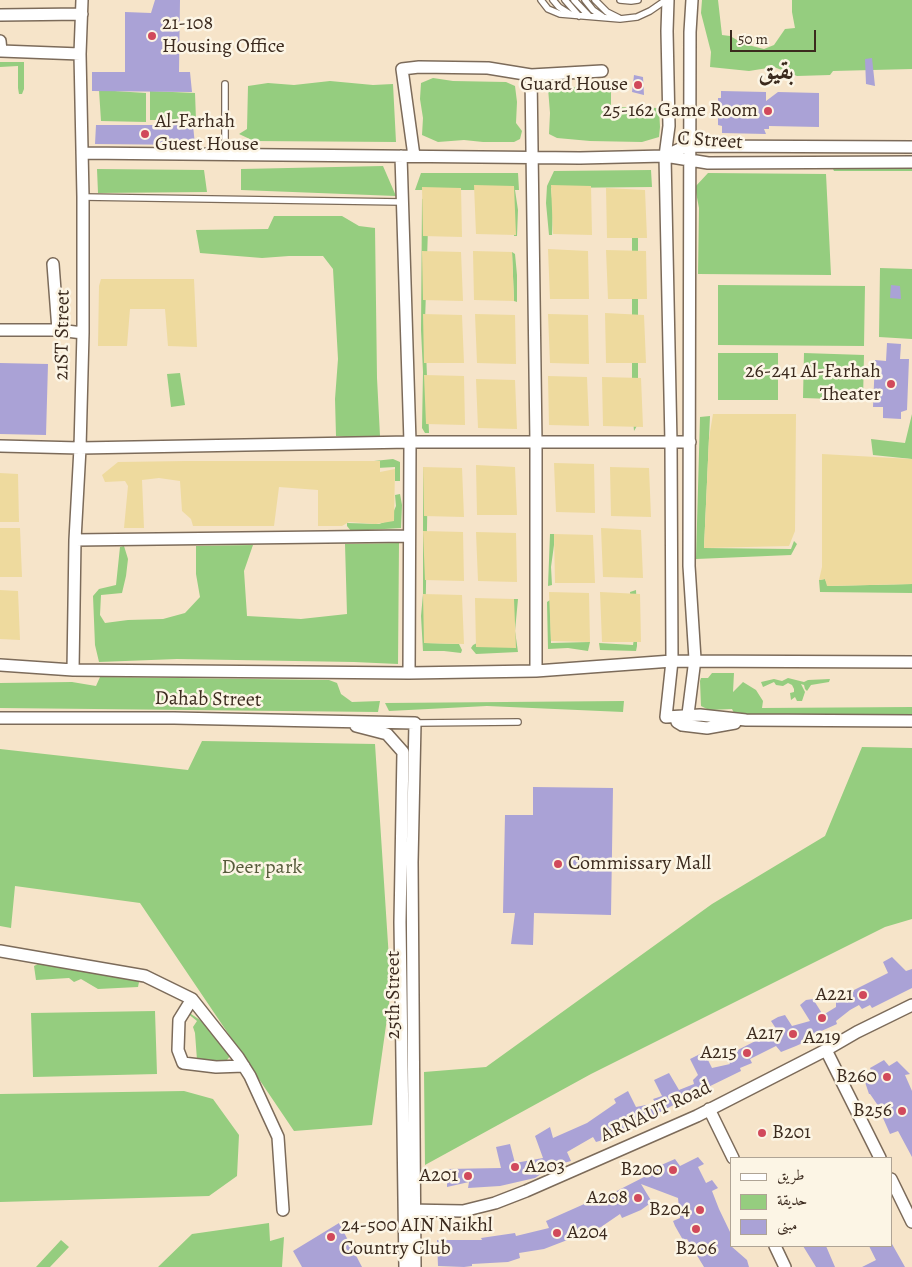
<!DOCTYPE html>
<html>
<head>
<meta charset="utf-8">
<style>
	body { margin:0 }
	#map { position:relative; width:912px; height:1267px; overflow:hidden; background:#f6e4c9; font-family:Alegreya,Amiri,serif }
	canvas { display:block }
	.legend { position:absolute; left:730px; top:1157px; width:162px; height:90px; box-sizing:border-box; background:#fcf5e5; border:1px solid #afa495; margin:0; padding:6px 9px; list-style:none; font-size:15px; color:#3b2a1e }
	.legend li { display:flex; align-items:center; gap:10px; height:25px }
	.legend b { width:25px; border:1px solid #afa495 }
	.scale { position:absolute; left:730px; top:30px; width:86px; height:22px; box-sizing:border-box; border:2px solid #3b2a1e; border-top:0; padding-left:6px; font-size:15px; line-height:18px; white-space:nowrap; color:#3b2a1e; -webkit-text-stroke:4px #fcf5e5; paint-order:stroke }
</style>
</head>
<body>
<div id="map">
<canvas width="912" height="1267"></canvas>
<ul class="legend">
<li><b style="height:6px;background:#fff"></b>طريق</li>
<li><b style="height:14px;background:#95cd7f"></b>حديقة</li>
<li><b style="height:14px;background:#aaa2d6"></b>مبنى</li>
</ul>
<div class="scale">50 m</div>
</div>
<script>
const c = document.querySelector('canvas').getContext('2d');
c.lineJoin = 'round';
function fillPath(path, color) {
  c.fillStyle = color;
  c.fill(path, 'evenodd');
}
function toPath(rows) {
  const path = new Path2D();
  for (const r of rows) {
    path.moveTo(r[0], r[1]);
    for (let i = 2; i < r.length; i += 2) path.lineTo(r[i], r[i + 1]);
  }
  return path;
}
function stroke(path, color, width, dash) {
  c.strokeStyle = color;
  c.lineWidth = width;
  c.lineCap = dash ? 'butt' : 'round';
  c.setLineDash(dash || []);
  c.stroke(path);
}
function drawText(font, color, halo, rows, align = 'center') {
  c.font = font + ' Alegreya,Amiri,serif';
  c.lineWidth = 5;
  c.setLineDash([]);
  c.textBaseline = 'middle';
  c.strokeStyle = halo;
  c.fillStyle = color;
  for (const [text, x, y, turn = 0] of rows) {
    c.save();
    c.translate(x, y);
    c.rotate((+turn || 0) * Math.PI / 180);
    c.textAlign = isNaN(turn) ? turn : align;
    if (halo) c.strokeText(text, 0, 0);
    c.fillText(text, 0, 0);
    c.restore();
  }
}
fillPath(toPath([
	[702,0,718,0,722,35,730,36,744,44,764,49,774,45,785,29,795,28,792,12,792,0,912,0,912,69,833,71,830,75,797,76,774,67,749,71,710,67,711,52,701,13],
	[0,62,24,62,24,89,22,94,19,94,18,88,18,66,0,67],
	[433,78,453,81,506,82,515,86,517,102,516,123,522,131,520,139,514,142,483,142,464,140,438,142,422,135,423,118,420,99,421,83],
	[330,81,373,85,393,84,396,142,254,141,239,134,247,129,248,86,268,83,294,85],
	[588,87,611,88,611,107,659,108,660,127,659,137,642,142,590,141,557,138,549,134,550,113,548,88],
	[99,90,146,93,146,122,101,121],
	[150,91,195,93,196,120,150,120],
	[383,166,396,196,241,190,241,169],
	[836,167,912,167,912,171,834,171,833,169],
	[97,169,204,170,207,192,98,193],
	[651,170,652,187,551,188,553,209,552,235,549,235,546,203,547,186,554,171],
	[421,173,518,173,519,190,515,190,518,210,517,236,514,236,512,190,415,190],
	[708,173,826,174,831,275,698,274,699,208,695,187],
	[429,197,425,322,429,433,425,433,422,428,423,372,421,330,422,199],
	[632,199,638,199,638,424,634,431,632,407],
	[274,216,342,216,359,226,375,228,377,378,380,436,357,438,336,436,335,399,338,359,333,269,323,256,289,256,262,258,200,253,196,230,268,229],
	[512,252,515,254,517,275,517,302,514,301],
	[880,268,912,269,912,339,879,337],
	[718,285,865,286,864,346,718,345],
	[718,353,778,353,778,400,718,400],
	[804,353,864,355,863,400,803,398],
	[180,373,185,405,171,407,167,374],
	[912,414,912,459,873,455,871,439,905,443],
	[710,416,704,548,791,549,794,541,797,544,791,555,696,559,700,417],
	[393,459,400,462,400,481,395,481,395,467,377,468,374,461],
	[423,467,428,470,425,643,459,644,462,650,461,653,444,651,423,651,421,616,423,594],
	[400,494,402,505,401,528,351,531,347,526,347,523,379,524,390,520,396,506,395,495],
	[550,534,554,534,554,545,551,567,552,585,548,586],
	[399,543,398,664,354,662,177,659,99,662,95,645,93,596,99,589,116,585,120,547,124,546,128,559,126,576,122,593,101,595,100,615,105,623,128,620,163,619,185,613,200,597,196,574,196,546,253,545,244,571,247,616,301,619,347,614,345,544],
	[825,579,828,586,912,584,912,593,820,592,819,580],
	[636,590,637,610,637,646,636,651,600,650,599,643,633,645,634,639,630,592],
	[514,599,518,599,515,631,518,652,476,654,471,648,473,645,479,642,511,606],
	[550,600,551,643,590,642,588,651,568,648,548,649,547,602],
	[712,673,734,673,733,692,743,682,756,690,763,701,762,708,912,707,912,714,746,716,734,713,732,709,709,710,701,706,700,681,701,678,708,678],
	[100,677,329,680,337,683,341,694,352,702,380,701,378,712,0,708,0,683,72,682,96,686],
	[788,678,804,682,808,680,830,679,829,682,811,685,807,691,805,689,804,685,801,684,805,692,802,701,797,701,795,697,791,700,790,693,794,692,794,689,792,685,788,683,783,686,776,685,774,682,763,687,761,682,774,679,782,681],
	[624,701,623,712,487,706,389,711,385,703],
	[202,741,375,744,391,990,372,1125,294,1131,140,903,15,886,11,928,0,926,0,749,188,770],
	[862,747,912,748,912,919,885,927,591,1074,425,1165,424,1072,486,1067,712,904,825,836],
	[38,964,123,978,136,979,139,982,138,987,98,989,81,979,74,982,69,978,36,980,34,966],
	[155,1011,157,1074,33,1077,31,1013],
	[188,1012,203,1022,229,1052,230,1056,227,1060,197,1060,195,1033,193,1027,197,1021,187,1013],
	[184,1091,213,1099,239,1135,237,1176,209,1196,0,1202,0,1094],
	[269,1223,270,1241,284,1237,282,1267,158,1267,192,1234],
	[61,1240,69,1247,50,1267,36,1267]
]), '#95cd7f');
fillPath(toPath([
	[474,185,514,186,516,235,476,234],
	[551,185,591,186,592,235,553,234],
	[422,187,461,188,462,237,423,236],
	[606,188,645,190,647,238,607,238],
	[548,249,588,251,589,299,550,299],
	[606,250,646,251,647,299,608,299],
	[422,251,461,252,463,301,423,300],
	[473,251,512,252,514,301,474,300],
	[101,279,194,279,197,347,168,346,165,309,130,309,127,346,98,346,99,286],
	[605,313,644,315,646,363,606,363],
	[423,314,462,315,464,363,424,363],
	[475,314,515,315,516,364,477,363],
	[548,314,588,315,589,364,550,363],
	[424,375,464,376,465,425,426,424],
	[548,376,587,377,589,426,549,425],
	[602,377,641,378,643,427,603,426],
	[476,379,515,380,517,429,478,428],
	[713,414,796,414,795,531,789,546,704,548,709,438],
	[822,454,912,459,912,584,827,586,825,579,819,580,822,567],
	[186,461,380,461,380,472,395,469,394,521,376,524,349,522,342,526,318,526,318,490,279,487,274,526,193,526,191,519,182,511,180,481,159,478,142,480,144,528,124,528,128,486,125,481,105,482,102,475,118,462],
	[554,463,594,464,595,513,556,512],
	[476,465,515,467,517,515,477,515],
	[423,467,462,468,464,517,424,516],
	[610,467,649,468,651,517,611,516],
	[0,473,18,474,19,522,0,522],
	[0,528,20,528,22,577,0,577],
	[601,528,641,530,643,578,603,577],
	[423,531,463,532,464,581,425,580],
	[476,532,516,533,517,582,478,581],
	[554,534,593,535,595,583,555,583],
	[0,590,18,591,20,640,0,639],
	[549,592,589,593,590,642,551,641],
	[600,592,640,594,641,642,602,642],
	[423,594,462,595,464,644,424,643],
	[475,598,514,599,516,648,476,647]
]), '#eeda9e');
fillPath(toPath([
	[155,0,180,0,179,72,190,72,192,92,92,91,92,72,125,72,125,12,151,13],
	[872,58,875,86,866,84,865,59],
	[634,75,643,77,644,95,632,92],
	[721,91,766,92,766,101,778,92,819,93,819,127,769,126,769,129,764,129,766,134,722,133,722,126,718,125,718,98,721,98],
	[96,125,193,125,195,145,95,144],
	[891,285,900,286,901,299,890,298],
	[887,343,901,344,900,359,909,359,907,410,901,412,901,419,883,418,883,407,873,407,875,360,886,361],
	[0,363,48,364,46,435,0,434],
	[533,787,613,788,611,915,534,913,533,945,511,944,515,913,503,913,505,815,533,815],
	[892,957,906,971,912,969,912,988,872,1008,870,1005,862,1009,859,1005,850,1010,836,1021,837,1024,808,1037,809,1040,796,1046,781,1052,776,1046,750,1059,752,1063,740,1068,741,1071,698,1092,613,1137,596,1142,593,1137,567,1152,571,1161,553,1166,535,1178,500,1186,468,1188,469,1182,447,1187,447,1169,501,1168,496,1147,510,1144,515,1163,543,1158,535,1136,550,1127,553,1138,587,1123,616,1103,614,1099,628,1091,636,1107,656,1103,653,1099,662,1096,654,1080,669,1073,679,1090,694,1084,693,1080,698,1075,690,1059,704,1052,712,1068,730,1064,726,1056,777,1030,771,1021,778,1017,785,1015,792,1026,810,1021,800,1005,806,1000,813,999,823,1015,836,1007,836,999,888,973,883,962],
	[884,1060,889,1066,897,1061,910,1074,905,1075,912,1091,912,1157,898,1131,890,1134,883,1118,886,1117,870,1094,869,1094,865,1082,875,1079,870,1068],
	[698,1157,704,1164,698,1167,706,1183,712,1180,718,1188,712,1191,719,1209,731,1234,731,1246,747,1260,749,1267,704,1267,687,1239,683,1240,675,1226,673,1221,680,1218,678,1198,641,1184,652,1202,641,1210,622,1218,620,1214,601,1227,544,1249,519,1253,520,1258,508,1262,472,1264,472,1266,464,1267,438,1266,437,1240,482,1240,481,1238,515,1233,516,1236,549,1228,546,1221,600,1197,601,1199,648,1175,647,1173,659,1166,675,1159,680,1166],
	[339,1223,362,1267,302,1267,293,1251],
	[891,1244,892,1244,905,1267,862,1267,876,1260,869,1246,891,1246],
	[803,1246,826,1246,835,1267,816,1267]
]), '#aaa2d6');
const service = toPath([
	[541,0,548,9,560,14,620,19,637,17,650,11,666,0],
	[553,0,559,7,570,14],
	[565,0,579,16],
	[574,0,589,16],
	[585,0,593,10,603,17],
	[595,0,607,12,619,18],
	[620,0,631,1,638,0],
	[225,154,225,84],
	[83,197,402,202],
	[415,723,518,722]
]);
const minor = toPath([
	[0,15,82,14],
	[0,41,1,51,80,54],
	[531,75,536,443,536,671],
	[82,153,580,158,665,156,708,163,912,162],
	[401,156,410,442,409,673],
	[414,156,402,69,419,67,488,68,531,75,602,71],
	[665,156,686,146,912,147],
	[53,264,58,330,83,333],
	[0,330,58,330],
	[0,446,80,448,410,442,690,442],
	[75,540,409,536],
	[0,665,73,670,409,673,536,671,672,661,912,662],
	[73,670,75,540,80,448,83,333,83,197,80,54,82,0],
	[666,717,672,661,671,443,665,156,669,126,667,31,668,0],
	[666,717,700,715,746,720,912,721],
	[0,718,174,718,415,723,412,862,415,1267],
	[677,722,682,725,707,728,735,723],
	[682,725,688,714,695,659,689,566,690,32,692,0],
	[356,726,387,734,403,752,400,922,405,1267],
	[0,951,145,976,192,999,238,1057,250,1076,278,1137,283,1210],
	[192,999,179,1020,178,1050,183,1063,216,1067,244,1066],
	[826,1050,880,1158],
	[709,1109,733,1158],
	[891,1179,912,1222],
	[408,1210,463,1211,495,1203,526,1191,697,1116,826,1050,857,1032,912,1005],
	[775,1246,785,1267]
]);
stroke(service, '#7c6b5a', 8);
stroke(minor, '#7c6b5a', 14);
stroke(service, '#fff', 5.5);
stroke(minor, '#fff', 11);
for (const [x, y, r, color] of [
	[152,36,5,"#d1495b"],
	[638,85,5,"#d1495b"],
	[768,111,5,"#d1495b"],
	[145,134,5,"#d1495b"],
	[891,384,5,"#d1495b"],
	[558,864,5,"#d1495b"],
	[863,995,5,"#d1495b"],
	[822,1018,5,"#d1495b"],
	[793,1034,5,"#d1495b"],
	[747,1053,5,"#d1495b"],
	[887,1077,5,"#d1495b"],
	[902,1111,5,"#d1495b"],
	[762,1133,5,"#d1495b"],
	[515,1167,5,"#d1495b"],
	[673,1170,5,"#d1495b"],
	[468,1176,5,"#d1495b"],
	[638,1198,5,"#d1495b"],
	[700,1210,5,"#d1495b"],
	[696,1229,5,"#d1495b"],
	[557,1233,5,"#d1495b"],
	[331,1237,5,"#d1495b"]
]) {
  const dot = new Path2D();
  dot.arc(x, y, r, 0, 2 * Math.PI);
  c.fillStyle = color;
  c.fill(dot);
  stroke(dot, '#fcf5e5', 2);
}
drawText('20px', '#3b2a1e', '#fcf5e5', [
	["21-108",162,24,"left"],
	["Housing Office",162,47,"left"],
	["Guard House",628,85],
	["25-162 Game Room",758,111],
	["Al-Farhah",155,122,"left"],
	["Guest House",155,145,"left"],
	["26-241 Al-Farhah",881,372],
	["Theater",881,395],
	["Commissary Mall",568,864,"left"],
	["A221",853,995],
	["A217",783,1034],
	["A219",822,1038,"center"],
	["A215",737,1053],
	["B260",877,1077],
	["B256",892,1111],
	["B201",772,1133,"left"],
	["A203",525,1167,"left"],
	["B200",663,1170],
	["A201",458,1176],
	["A208",628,1198],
	["B204",690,1210],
	["24-500 AIN Naikhl",341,1226,"left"],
	["Country Club",341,1249,"left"],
	["A204",567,1233,"left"],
	["B206",696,1249,"center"]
], 'right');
drawText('20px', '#3b2a1e', '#fcf5e5', [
	["C Street",710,141,4],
	["21ST Street",63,335,-89],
	["Dahab Street",208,700,1],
	["25th Street",394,995,-90],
	["ARNAUT Road",656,1112,-25]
]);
drawText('20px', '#565b3b', '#fcf5e5', [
	["Deer park",262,868]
]);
drawText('bold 25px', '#3b2a1e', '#fcf5e5', [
	["بقيق",776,73]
]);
</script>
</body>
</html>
